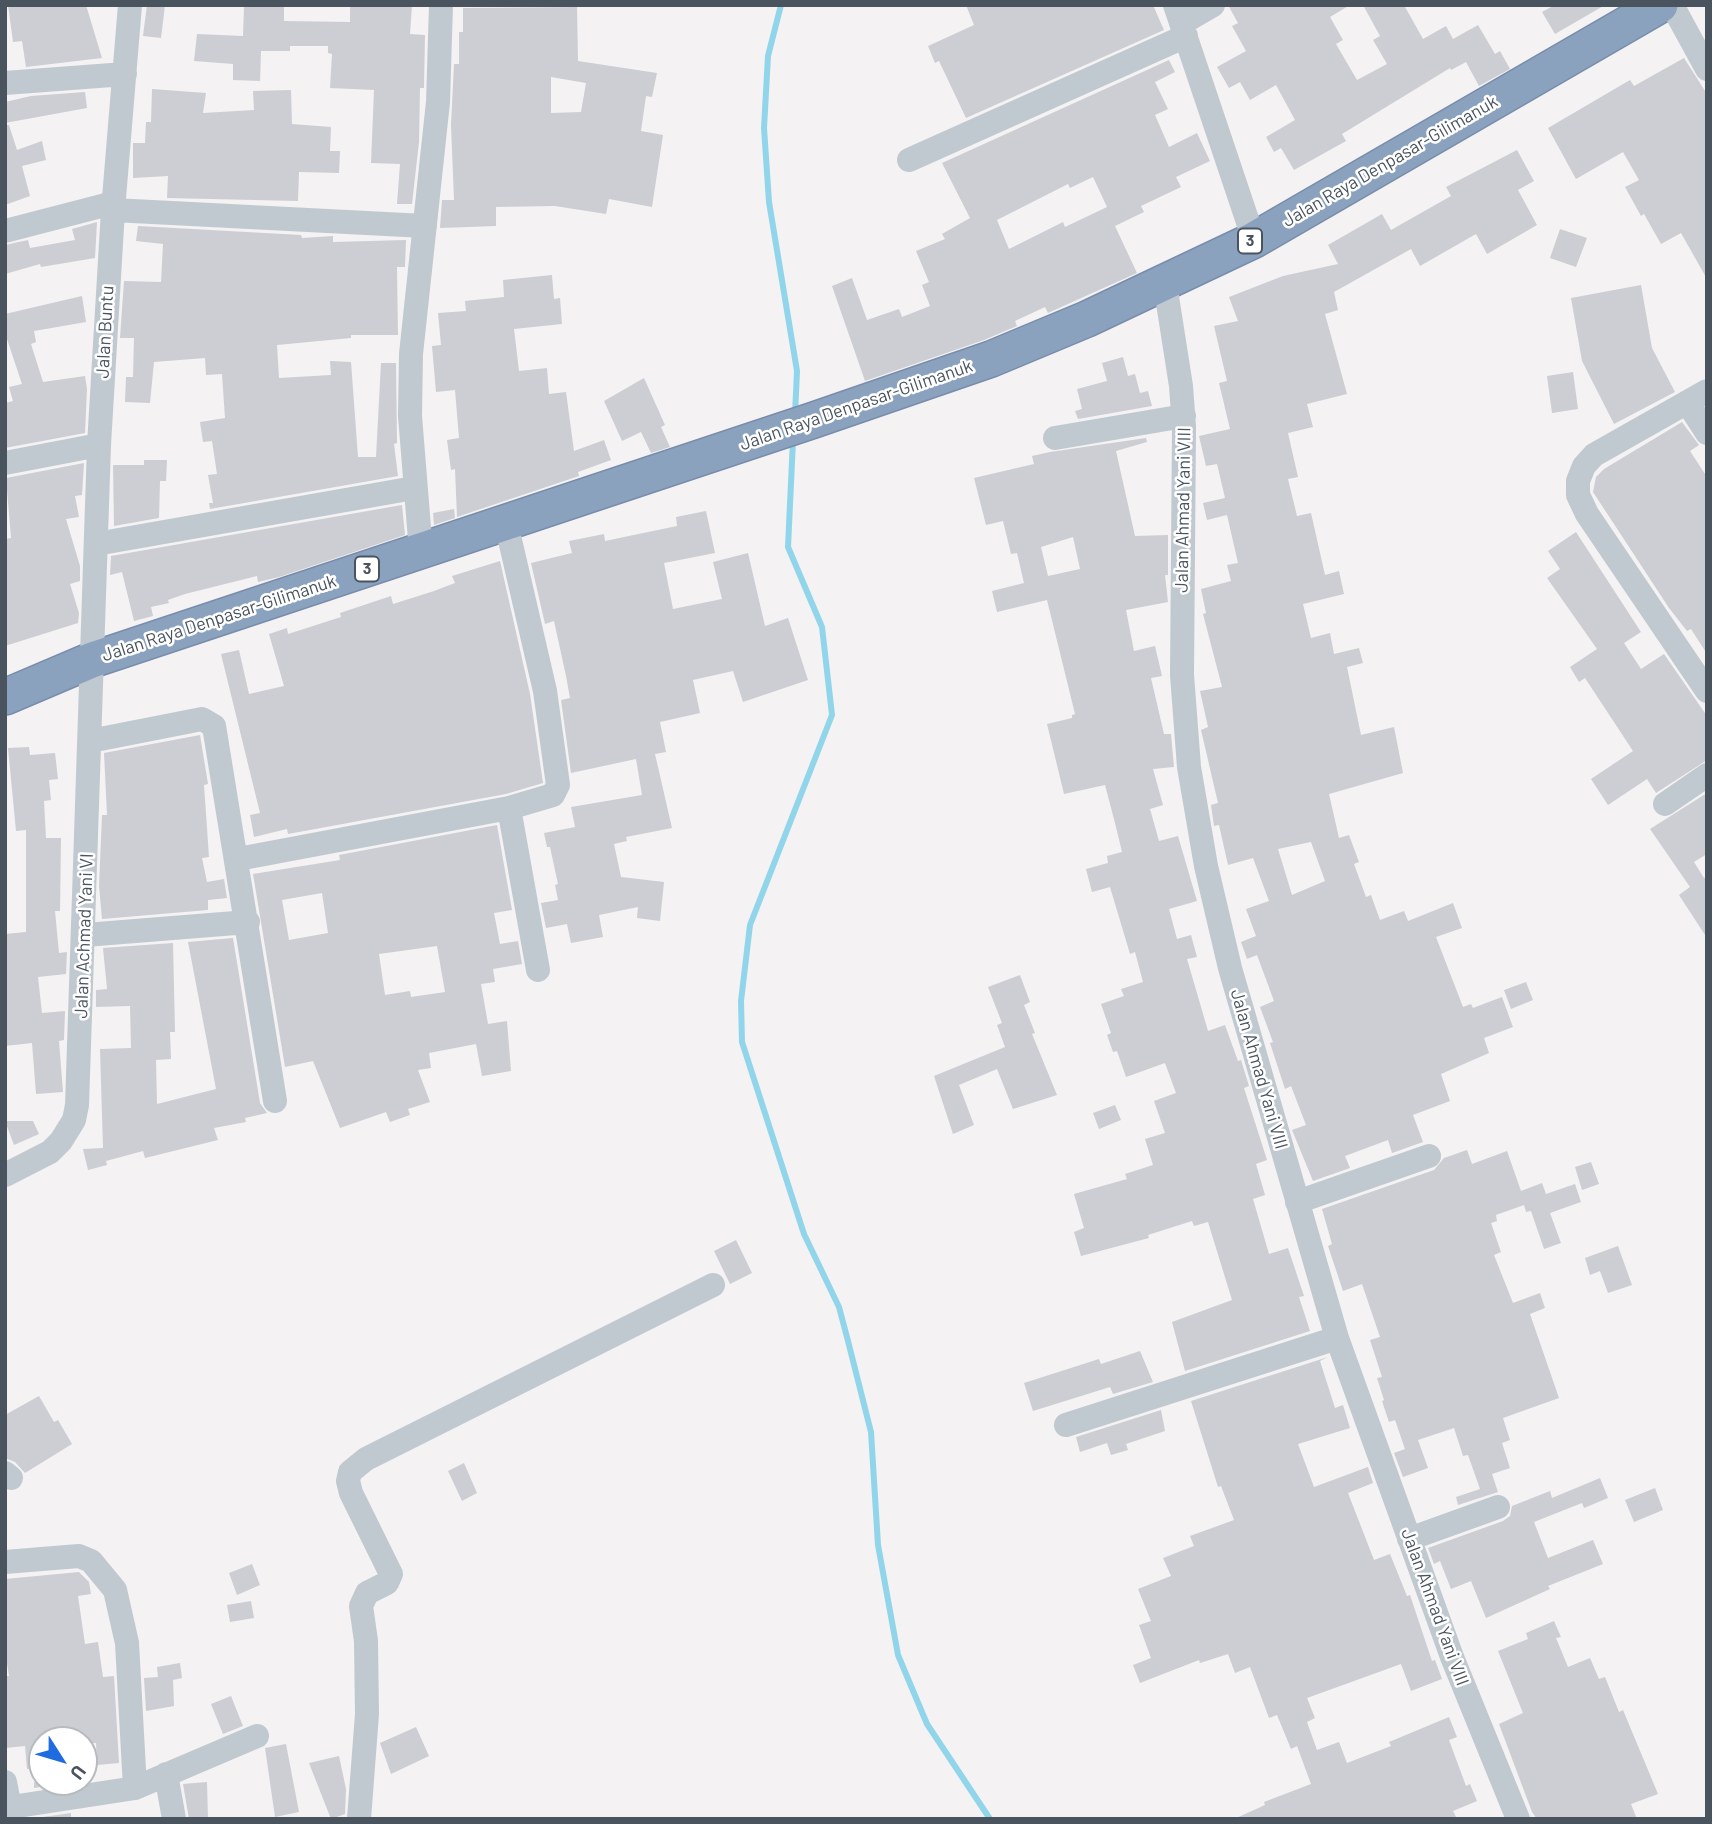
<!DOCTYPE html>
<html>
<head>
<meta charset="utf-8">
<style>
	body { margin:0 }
	#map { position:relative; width:1712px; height:1824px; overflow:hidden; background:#f4f2f2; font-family:Barlow,sans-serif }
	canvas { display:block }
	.frame { position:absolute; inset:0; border:7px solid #4a545f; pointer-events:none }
	.north { position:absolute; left:28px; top:1726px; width:70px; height:70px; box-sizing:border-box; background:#fff; border:2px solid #b7bbbf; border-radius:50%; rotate:127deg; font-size:19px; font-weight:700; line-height:28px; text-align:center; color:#4a545f }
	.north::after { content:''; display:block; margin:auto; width:24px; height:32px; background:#1f6ce1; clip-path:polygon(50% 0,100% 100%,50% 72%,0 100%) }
</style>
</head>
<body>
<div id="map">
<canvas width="1712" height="1824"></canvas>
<div class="frame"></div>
<div class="north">U</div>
</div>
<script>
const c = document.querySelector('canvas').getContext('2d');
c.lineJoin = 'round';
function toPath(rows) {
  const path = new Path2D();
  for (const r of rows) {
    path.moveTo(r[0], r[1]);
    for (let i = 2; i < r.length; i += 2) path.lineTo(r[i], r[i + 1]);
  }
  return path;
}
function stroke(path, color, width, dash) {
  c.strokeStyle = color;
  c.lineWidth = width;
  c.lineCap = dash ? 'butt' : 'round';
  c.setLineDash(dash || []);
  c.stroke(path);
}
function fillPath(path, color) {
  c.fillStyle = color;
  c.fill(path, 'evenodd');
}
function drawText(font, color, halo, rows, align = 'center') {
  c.font = font + ' Barlow,sans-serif';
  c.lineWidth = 5;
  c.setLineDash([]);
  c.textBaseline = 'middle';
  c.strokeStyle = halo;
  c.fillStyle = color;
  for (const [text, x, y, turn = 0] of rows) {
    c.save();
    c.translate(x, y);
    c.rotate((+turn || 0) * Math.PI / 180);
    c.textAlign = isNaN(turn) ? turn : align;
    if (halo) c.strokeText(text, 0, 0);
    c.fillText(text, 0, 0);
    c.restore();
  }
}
stroke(toPath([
	[781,5,768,56,764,128,769,202,797,371,795,415],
	[793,440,788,547,822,627,832,715,750,925,741,1001,742,1042,804,1234,839,1307,848,1341,871,1432,878,1545,898,1655,927,1724,990,1819]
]), '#91d5eb', 6);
fillPath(toPath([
	[8,5,86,5,102,58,26,67,22,41,13,42],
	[147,5,165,5,161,38,143,36],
	[284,5,284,21,350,22,350,5,412,5,410,34,425,35,424,88,420,88,419,142,412,204,397,204,400,164,371,163,374,90,330,88,332,54,328,53,328,46,290,46,290,51,261,51,260,81,233,80,233,64,194,61,197,34,243,36,244,7],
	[966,5,1153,5,1164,30,966,118,939,61,935,63,928,46,974,25],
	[1228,5,1350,5,1330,17,1343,40,1336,44,1357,80,1387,64,1373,40,1380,36,1363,5,1404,5,1423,39,1446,26,1453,39,1478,25,1495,54,1500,51,1510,69,1479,86,1466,62,1451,70,1450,68,1342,134,1346,141,1294,170,1281,148,1274,152,1266,137,1295,120,1276,85,1250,100,1240,82,1229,88,1217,67,1246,51,1232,26,1238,23],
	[1555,5,1605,5,1555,34,1542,12],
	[577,7,578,61,657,73,652,97,646,96,641,131,663,135,652,207,609,199,606,214,555,206,496,207,496,226,440,228,442,200,454,200,451,125,454,64,459,64,459,32,463,32,463,8],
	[551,77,586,83,581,112,551,113],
	[1684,58,1707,94,1707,279,1681,233,1661,244,1644,214,1641,216,1625,187,1639,180,1623,152,1576,179,1548,128,1630,80,1634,86],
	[1169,60,1175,72,1155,82,1168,109,1155,115,1169,147,1197,133,1210,161,1176,177,1181,187,1141,206,1144,212,1115,226,1137,273,1048,313,1045,307,1015,321,1017,326,984,340,865,381,832,286,852,278,867,320,899,309,902,317,930,306,922,285,929,282,916,251,945,239,942,234,970,218,942,163],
	[1093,177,1107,207,1065,227,1063,222,1009,249,997,220,1068,184,1070,188],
	[152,89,206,93,203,113,254,110,253,91,291,90,292,124,331,127,330,151,340,151,339,173,299,172,298,201,167,198,168,176,133,178,133,143,145,143,146,122,151,122],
	[85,92,87,108,5,123,5,102,31,96],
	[5,125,9,125,17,150,42,141,46,160,22,166,30,196,5,205],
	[1517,150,1534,181,1518,190,1537,225,1487,254,1476,234,1420,266,1411,249,1334,292,1338,310,1325,314,1347,394,1307,404,1313,427,1288,433,1298,477,1288,479,1297,516,1311,513,1325,575,1339,571,1344,594,1303,604,1311,638,1330,633,1334,654,1359,648,1363,663,1347,667,1361,735,1394,727,1403,773,1329,794,1339,838,1349,835,1359,862,1354,864,1366,897,1371,895,1380,920,1404,911,1408,921,1453,903,1462,928,1436,937,1463,1007,1471,1004,1473,1008,1502,997,1513,1027,1484,1038,1489,1053,1441,1074,1450,1101,1413,1115,1423,1142,1392,1153,1388,1140,1345,1156,1350,1168,1313,1181,1292,1130,1306,1125,1291,1086,1285,1089,1270,1043,1273,1042,1260,1007,1274,1001,1257,955,1247,959,1241,942,1256,936,1246,909,1269,901,1253,858,1228,865,1219,825,1214,826,1211,805,1218,803,1201,730,1208,727,1200,691,1222,687,1203,614,1206,613,1201,589,1231,581,1227,565,1238,563,1227,515,1207,520,1203,503,1225,498,1217,464,1206,466,1199,436,1230,429,1219,383,1227,381,1214,326,1238,321,1229,297,1283,276,1338,264,1328,245,1382,214,1391,230,1451,196,1446,187],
	[1311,842,1325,881,1292,895,1278,849],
	[97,222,95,258,41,267,40,264,5,274,5,245,28,240,30,248,75,240,72,229],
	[138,226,301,235,302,238,333,236,333,242,406,240,405,267,397,267,398,335,351,335,351,338,277,345,279,378,331,375,330,361,351,362,358,457,376,457,381,363,396,363,397,443,394,444,398,476,210,509,209,503,213,503,208,475,217,474,212,441,203,442,200,422,225,418,222,374,206,375,205,358,154,362,150,403,125,402,126,377,133,377,134,338,120,338,124,281,161,282,163,244,136,241],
	[1560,229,1587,238,1576,267,1550,258],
	[552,275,554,299,560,298,562,324,514,329,519,371,547,368,549,394,566,392,574,451,604,440,611,460,578,472,579,476,457,517,455,469,451,470,447,440,459,438,455,390,436,392,432,346,441,345,438,313,466,311,465,301,504,297,503,280],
	[1641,285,1652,348,1675,392,1614,424,1582,361,1571,298],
	[82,296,86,322,34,331,36,342,31,344,43,382,85,376,87,389,85,433,5,448,5,403,13,401,9,387,22,384,5,333,5,314],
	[1123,357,1128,376,1135,374,1140,393,1148,391,1152,406,1078,419,1075,411,1082,409,1077,389,1107,381,1102,363],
	[1573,372,1578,409,1552,413,1547,376],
	[644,378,665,425,661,427,670,447,651,453,641,432,622,441,604,401],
	[1682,422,1699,445,1690,451,1707,477,1707,654,1691,629,1687,631,1669,608,1593,492,1596,477,1604,469],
	[1146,438,1147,442,1116,451,1135,536,1168,535,1168,575,1165,575,1168,602,1126,610,1134,651,1155,646,1162,676,1151,678,1164,734,1171,734,1174,767,1153,769,1163,805,1150,809,1159,841,1178,836,1197,901,1169,909,1177,939,1191,935,1197,957,1187,959,1208,1031,1225,1025,1238,1061,1241,1060,1249,1086,1244,1088,1267,1160,1256,1164,1265,1195,1253,1199,1269,1254,1288,1248,1304,1296,1299,1297,1310,1331,1185,1371,1172,1322,1232,1300,1208,1222,1194,1226,1192,1221,1148,1235,1149,1238,1081,1256,1074,1232,1084,1228,1074,1194,1127,1179,1125,1174,1153,1165,1145,1139,1165,1133,1154,1101,1176,1093,1165,1063,1126,1077,1117,1051,1113,1052,1107,1035,1111,1033,1101,1004,1124,996,1121,989,1143,982,1135,952,1130,954,1110,887,1092,892,1086,869,1108,863,1107,856,1122,852,1115,823,1105,785,1064,794,1047,724,1072,718,1072,715,1075,714,1047,600,997,612,992,591,1024,583,1017,553,1011,554,1003,521,986,525,974,478,1034,464,1032,456,1050,452],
	[1073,537,1080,569,1048,576,1041,547],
	[144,460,167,460,166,481,160,481,159,518,114,526,113,465,144,465],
	[84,463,82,495,75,496,79,517,66,519,80,566,80,581,70,584,79,613,78,623,5,646,5,539,11,538,6,478],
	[402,505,405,535,279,577,258,582,257,576,185,594,168,600,169,603,151,607,153,616,134,621,122,572,110,575,111,556],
	[454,509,455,518,434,525,433,513],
	[706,511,715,553,664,563,673,609,722,599,713,562,748,553,765,626,788,618,808,680,743,702,733,671,693,680,700,713,660,722,666,752,655,754,672,828,626,837,627,841,614,844,621,877,664,882,660,921,637,918,638,907,599,915,603,937,571,943,567,924,546,928,541,903,558,900,555,885,558,884,550,847,547,847,544,833,575,827,571,807,642,795,636,759,571,773,561,700,570,698,566,676,554,621,545,624,531,563,572,553,569,541,604,534,605,541,677,526,676,517],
	[1576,532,1641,632,1624,643,1641,669,1664,654,1707,716,1707,760,1656,793,1647,779,1608,805,1591,779,1633,751,1585,678,1579,682,1570,667,1597,649,1547,578,1560,569,1548,551],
	[500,561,530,694,543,783,506,794,288,834,287,829,254,837,250,815,260,813,221,654,239,650,249,694,284,686,269,634,287,628,288,634,341,617,340,613,391,596,393,604,434,591,455,583,452,576],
	[200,735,208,784,204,785,209,857,202,858,207,882,224,879,227,898,208,900,208,910,102,919,99,886,102,815,107,815,104,753],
	[29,747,30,755,55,753,58,779,49,780,51,800,44,801,46,838,61,838,60,911,55,911,59,953,67,952,66,974,38,977,42,1013,65,1011,64,1040,59,1041,63,1092,36,1094,32,1043,5,1046,5,934,26,932,26,830,16,831,8,748],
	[1707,793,1707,854,1694,862,1704,878,1707,876,1707,938,1679,895,1690,887,1650,829],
	[497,825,512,910,494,913,500,944,518,941,522,964,493,969,495,982,481,984,488,1024,507,1021,511,1071,482,1076,476,1044,429,1053,431,1068,418,1070,430,1102,408,1109,410,1115,390,1122,386,1112,340,1128,313,1061,285,1067,253,874,340,860,339,855],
	[322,893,328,933,289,940,282,900],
	[437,946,445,992,411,997,410,991,385,995,379,954],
	[233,938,260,1103,267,1113,245,1118,246,1122,214,1128,218,1140,145,1158,143,1151,106,1161,107,1165,88,1170,83,1149,103,1148,100,1049,131,1048,130,1006,96,1007,96,990,107,989,103,948,173,943,175,1032,170,1032,171,1059,156,1060,157,1104,216,1089,188,942],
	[1020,975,1030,1002,1024,1005,1035,1033,1032,1034,1057,1095,1013,1109,997,1069,959,1085,974,1125,953,1134,934,1076,1005,1047,997,1025,1002,1023,988,987],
	[1526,982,1533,1000,1511,1009,1504,990],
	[1115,1105,1121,1120,1099,1129,1093,1113],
	[5,1121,33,1121,39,1134,14,1145],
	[1467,1150,1472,1164,1507,1151,1521,1191,1542,1183,1546,1194,1575,1184,1581,1202,1550,1213,1561,1243,1544,1249,1531,1211,1526,1212,1524,1205,1496,1215,1497,1221,1491,1223,1501,1252,1494,1255,1513,1303,1540,1293,1545,1308,1530,1314,1559,1398,1503,1418,1510,1440,1502,1443,1510,1468,1492,1474,1498,1492,1458,1505,1456,1497,1480,1489,1468,1455,1463,1456,1454,1428,1418,1440,1428,1468,1403,1477,1394,1453,1405,1449,1395,1420,1389,1422,1382,1401,1384,1400,1377,1378,1382,1377,1370,1340,1380,1337,1362,1284,1343,1291,1328,1246,1332,1244,1322,1209,1434,1170,1444,1158],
	[1591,1162,1599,1184,1582,1190,1575,1167],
	[736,1240,752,1273,730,1284,714,1251],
	[1618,1246,1632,1285,1608,1293,1600,1271,1590,1275,1585,1258],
	[1140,1351,1153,1382,1113,1394,1110,1387,1033,1411,1024,1383,1099,1359,1101,1364],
	[1328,1357,1320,1361,1335,1408,1343,1405,1350,1428,1298,1444,1314,1487,1368,1467,1373,1483,1348,1493,1374,1560,1390,1554,1407,1596,1410,1595,1432,1661,1435,1660,1442,1679,1411,1691,1401,1664,1307,1698,1315,1718,1307,1722,1317,1750,1339,1742,1347,1763,1391,1746,1389,1742,1449,1717,1457,1737,1449,1740,1466,1786,1470,1784,1477,1801,1453,1811,1457,1819,1234,1819,1265,1805,1264,1802,1311,1784,1297,1746,1291,1749,1277,1715,1269,1718,1250,1667,1235,1673,1228,1654,1200,1663,1199,1660,1140,1683,1133,1665,1151,1658,1139,1625,1151,1621,1138,1589,1171,1576,1163,1558,1194,1546,1190,1536,1234,1520,1221,1486,1218,1487,1191,1401],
	[39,1396,54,1422,58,1420,72,1444,25,1473,15,1462,5,1458,5,1415],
	[1161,1410,1165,1431,1126,1444,1128,1450,1111,1455,1107,1443,1080,1452,1076,1437],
	[464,1463,477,1493,462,1501,448,1471],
	[1600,1478,1608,1498,1584,1508,1582,1503,1534,1522,1548,1558,1593,1540,1603,1564,1548,1586,1550,1589,1486,1618,1471,1581,1451,1589,1440,1561,1434,1564,1428,1548,1503,1521,1510,1516,1512,1506,1550,1491,1552,1498],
	[1655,1488,1663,1510,1634,1522,1625,1500],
	[252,1564,260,1585,237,1595,229,1573],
	[79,1572,89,1582,91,1594,78,1596,85,1644,98,1642,103,1677,114,1676,119,1763,97,1765,96,1743,90,1743,90,1740,42,1740,42,1768,27,1769,25,1746,5,1748,5,1676,9,1676,5,1651,5,1579],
	[251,1601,254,1618,230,1622,227,1605],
	[1554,1621,1561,1637,1556,1638,1568,1667,1590,1658,1599,1679,1605,1677,1619,1712,1623,1710,1658,1794,1631,1804,1637,1819,1537,1819,1532,1812,1499,1724,1523,1713,1498,1651,1528,1639,1526,1633],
	[180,1663,182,1678,173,1680,174,1706,146,1711,144,1678,158,1677,157,1667],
	[231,1696,243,1726,223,1734,211,1704],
	[416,1727,429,1756,391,1774,380,1743],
	[286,1744,299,1812,275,1817,265,1748],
	[339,1756,346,1789,345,1814,331,1819,309,1763],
	[34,1782,69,1782,69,1783,34,1788],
	[207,1782,208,1819,189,1819,183,1784],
	[71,1813,71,1819,36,1819,36,1818]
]), '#ccced4');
const highway = toPath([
	[5,697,92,660,814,420,991,359,1087,319,1254,240,1660,5]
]);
stroke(highway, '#778dab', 38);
stroke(toPath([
	[1175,5,1254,240],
	[1672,5,1707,69],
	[1182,23,1213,5],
	[5,83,125,74],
	[909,160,1186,36],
	[113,210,425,226],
	[5,231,113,203],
	[1165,284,1181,386,1184,427,1182,675,1189,767,1206,866,1230,968,1337,1338,1452,1657,1518,1819],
	[1707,391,1594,455,1584,466,1578,481,1578,495,1587,514,1707,691],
	[1687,402,1707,433],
	[1055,438,1184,416],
	[5,463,99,445],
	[96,544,414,488],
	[421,552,410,416,411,354,438,102,441,5],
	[90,741,202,719,214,726,275,1101],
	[1665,804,1707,775],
	[509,808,538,970],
	[238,859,509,808,553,795,558,785,545,691,506,523],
	[85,935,248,922],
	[5,1175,50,1152,61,1141,74,1120,77,1105,99,445,113,210,130,5],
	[1297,1202,1429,1156],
	[1066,1425,1337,1338],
	[5,1473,11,1478],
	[1409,1539,1498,1507],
	[5,1562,79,1556,91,1561,115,1590,127,1643,135,1788],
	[166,1774,174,1819],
	[5,1782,10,1808],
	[5,1808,135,1788,257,1736],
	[359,1819,367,1714,366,1641,361,1606,367,1593,387,1583,391,1574,351,1493,348,1481,350,1472,366,1459,713,1285]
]), '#c0c9d0', 24);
stroke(highway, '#8ba2bf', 35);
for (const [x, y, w] of [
	[1250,241,24],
	[367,569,24]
]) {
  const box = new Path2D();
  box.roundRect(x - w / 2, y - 12.5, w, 25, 5);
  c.fillStyle = '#fff';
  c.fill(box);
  stroke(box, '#4a545f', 2);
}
drawText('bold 16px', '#4a545f', null, [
	["3",1250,241],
	["3",367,569]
]);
drawText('18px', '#4a545f', '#fff', [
	["Jalan Raya Denpasar-Gilimanuk",1390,161,-30],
	["Jalan Buntu",105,332,-87],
	["Jalan Raya Denpasar-Gilimanuk",856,405,-19],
	["Jalan Ahmad Yani VIII",1183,510,-89],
	["Jalan Raya Denpasar-Gilimanuk",219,618,-18],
	["Jalan Achmad Yani VI",84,936,-88],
	["Jalan Ahmad Yani VIII",1259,1069,74],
	["Jalan Ahmad Yani VIII",1435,1607,70]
]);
</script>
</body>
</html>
